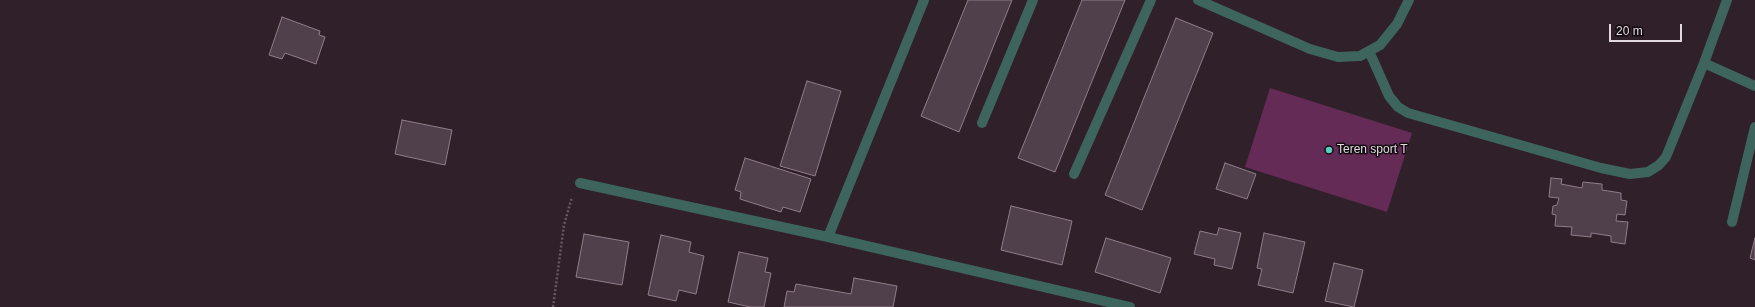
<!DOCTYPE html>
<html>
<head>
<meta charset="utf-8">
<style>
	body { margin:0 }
	#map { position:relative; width:1755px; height:307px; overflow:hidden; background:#2f202a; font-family:Arial,sans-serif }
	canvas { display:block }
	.scale { position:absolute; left:1609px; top:24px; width:73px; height:18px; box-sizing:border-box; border:2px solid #e2d8df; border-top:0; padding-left:5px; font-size:12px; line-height:14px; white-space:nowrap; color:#e2d8df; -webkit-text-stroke:3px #130c11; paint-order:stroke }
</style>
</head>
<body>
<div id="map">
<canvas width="1755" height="307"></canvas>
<div class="scale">20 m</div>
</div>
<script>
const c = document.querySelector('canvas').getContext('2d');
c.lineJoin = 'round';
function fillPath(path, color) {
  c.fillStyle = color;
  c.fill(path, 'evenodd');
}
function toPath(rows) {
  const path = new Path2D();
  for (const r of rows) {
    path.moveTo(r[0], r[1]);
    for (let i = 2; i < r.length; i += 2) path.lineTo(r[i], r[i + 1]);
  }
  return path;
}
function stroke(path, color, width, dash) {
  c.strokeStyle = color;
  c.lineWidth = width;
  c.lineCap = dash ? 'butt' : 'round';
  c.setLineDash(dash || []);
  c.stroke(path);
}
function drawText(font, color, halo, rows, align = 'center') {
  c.font = font + ' Arial,sans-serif';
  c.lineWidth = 3;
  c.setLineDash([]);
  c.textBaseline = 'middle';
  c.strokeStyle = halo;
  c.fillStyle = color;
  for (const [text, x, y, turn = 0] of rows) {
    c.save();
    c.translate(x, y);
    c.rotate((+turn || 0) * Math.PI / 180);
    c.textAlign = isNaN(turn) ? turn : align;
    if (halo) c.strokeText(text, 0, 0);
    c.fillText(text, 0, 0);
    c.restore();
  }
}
fillPath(toPath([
	[1270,88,1412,133,1387,212,1245,167]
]), '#632b55');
const building = toPath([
	[968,0,1012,0,959,132,921,116,968,0],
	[1082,0,1125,0,1055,172,1018,158,1082,0],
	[282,17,320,31,319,35,325,37,316,64,285,53,282,59,269,55,282,17],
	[1176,18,1213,33,1142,210,1105,195,1176,18],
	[807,81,841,91,815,176,780,166,807,81],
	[402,120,452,130,445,165,395,154,402,120],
	[745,158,811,179,800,212,783,207,781,212,740,199,741,192,735,190,745,158],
	[1225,163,1256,174,1247,199,1216,189,1225,163],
	[1551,178,1562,179,1561,184,1582,188,1583,182,1602,184,1602,190,1621,193,1621,200,1627,201,1625,215,1617,214,1616,221,1628,222,1625,244,1611,242,1611,236,1591,233,1591,237,1571,235,1572,227,1555,226,1556,215,1552,214,1553,206,1557,205,1559,198,1549,197,1551,178],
	[1011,206,1072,221,1062,265,1001,250,1011,206],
	[1219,228,1241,233,1232,269,1214,265,1215,259,1194,254,1200,231,1217,235,1219,228],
	[1264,233,1305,242,1293,293,1258,285,1262,269,1257,268,1264,233],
	[584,234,629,242,622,285,576,277,584,234],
	[661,235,691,242,689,252,704,256,696,294,679,290,676,301,648,295,661,235],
	[1106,238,1171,258,1160,293,1095,272,1106,238],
	[1755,238,1755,260,1750,258,1755,238],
	[739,252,768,258,765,272,771,273,764,307,750,307,728,302,739,252],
	[1334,263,1363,270,1354,307,1325,301,1334,263],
	[854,278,897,286,893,307,784,307,787,291,794,292,796,284,851,294,854,278]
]);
fillPath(building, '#50404b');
stroke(building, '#907e8a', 1);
stroke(toPath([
	[553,307,564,225,572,197]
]), '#655861', 2.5, [2, 2]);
stroke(toPath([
	[1198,0,1310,49,1338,57,1360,56,1380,45,1397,24,1409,0],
	[1369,51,1389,96,1398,107,1408,113,1601,168,1630,174,1648,172,1659,165,1666,157,1704,63,1727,0],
	[1704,63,1755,86],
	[982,123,1033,0],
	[1074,174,1151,0],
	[580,183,828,237,1130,307],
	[1732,222,1755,127],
	[828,237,924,0]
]), '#3d645d', 10);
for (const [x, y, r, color] of [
	[1329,150,4,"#5acebc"]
]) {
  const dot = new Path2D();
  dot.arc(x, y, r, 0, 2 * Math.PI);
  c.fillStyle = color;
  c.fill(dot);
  stroke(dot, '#130c11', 1.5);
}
drawText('12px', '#e2d8df', '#130c11', [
	["Teren sport T",1337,150]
], 'left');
</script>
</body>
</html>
